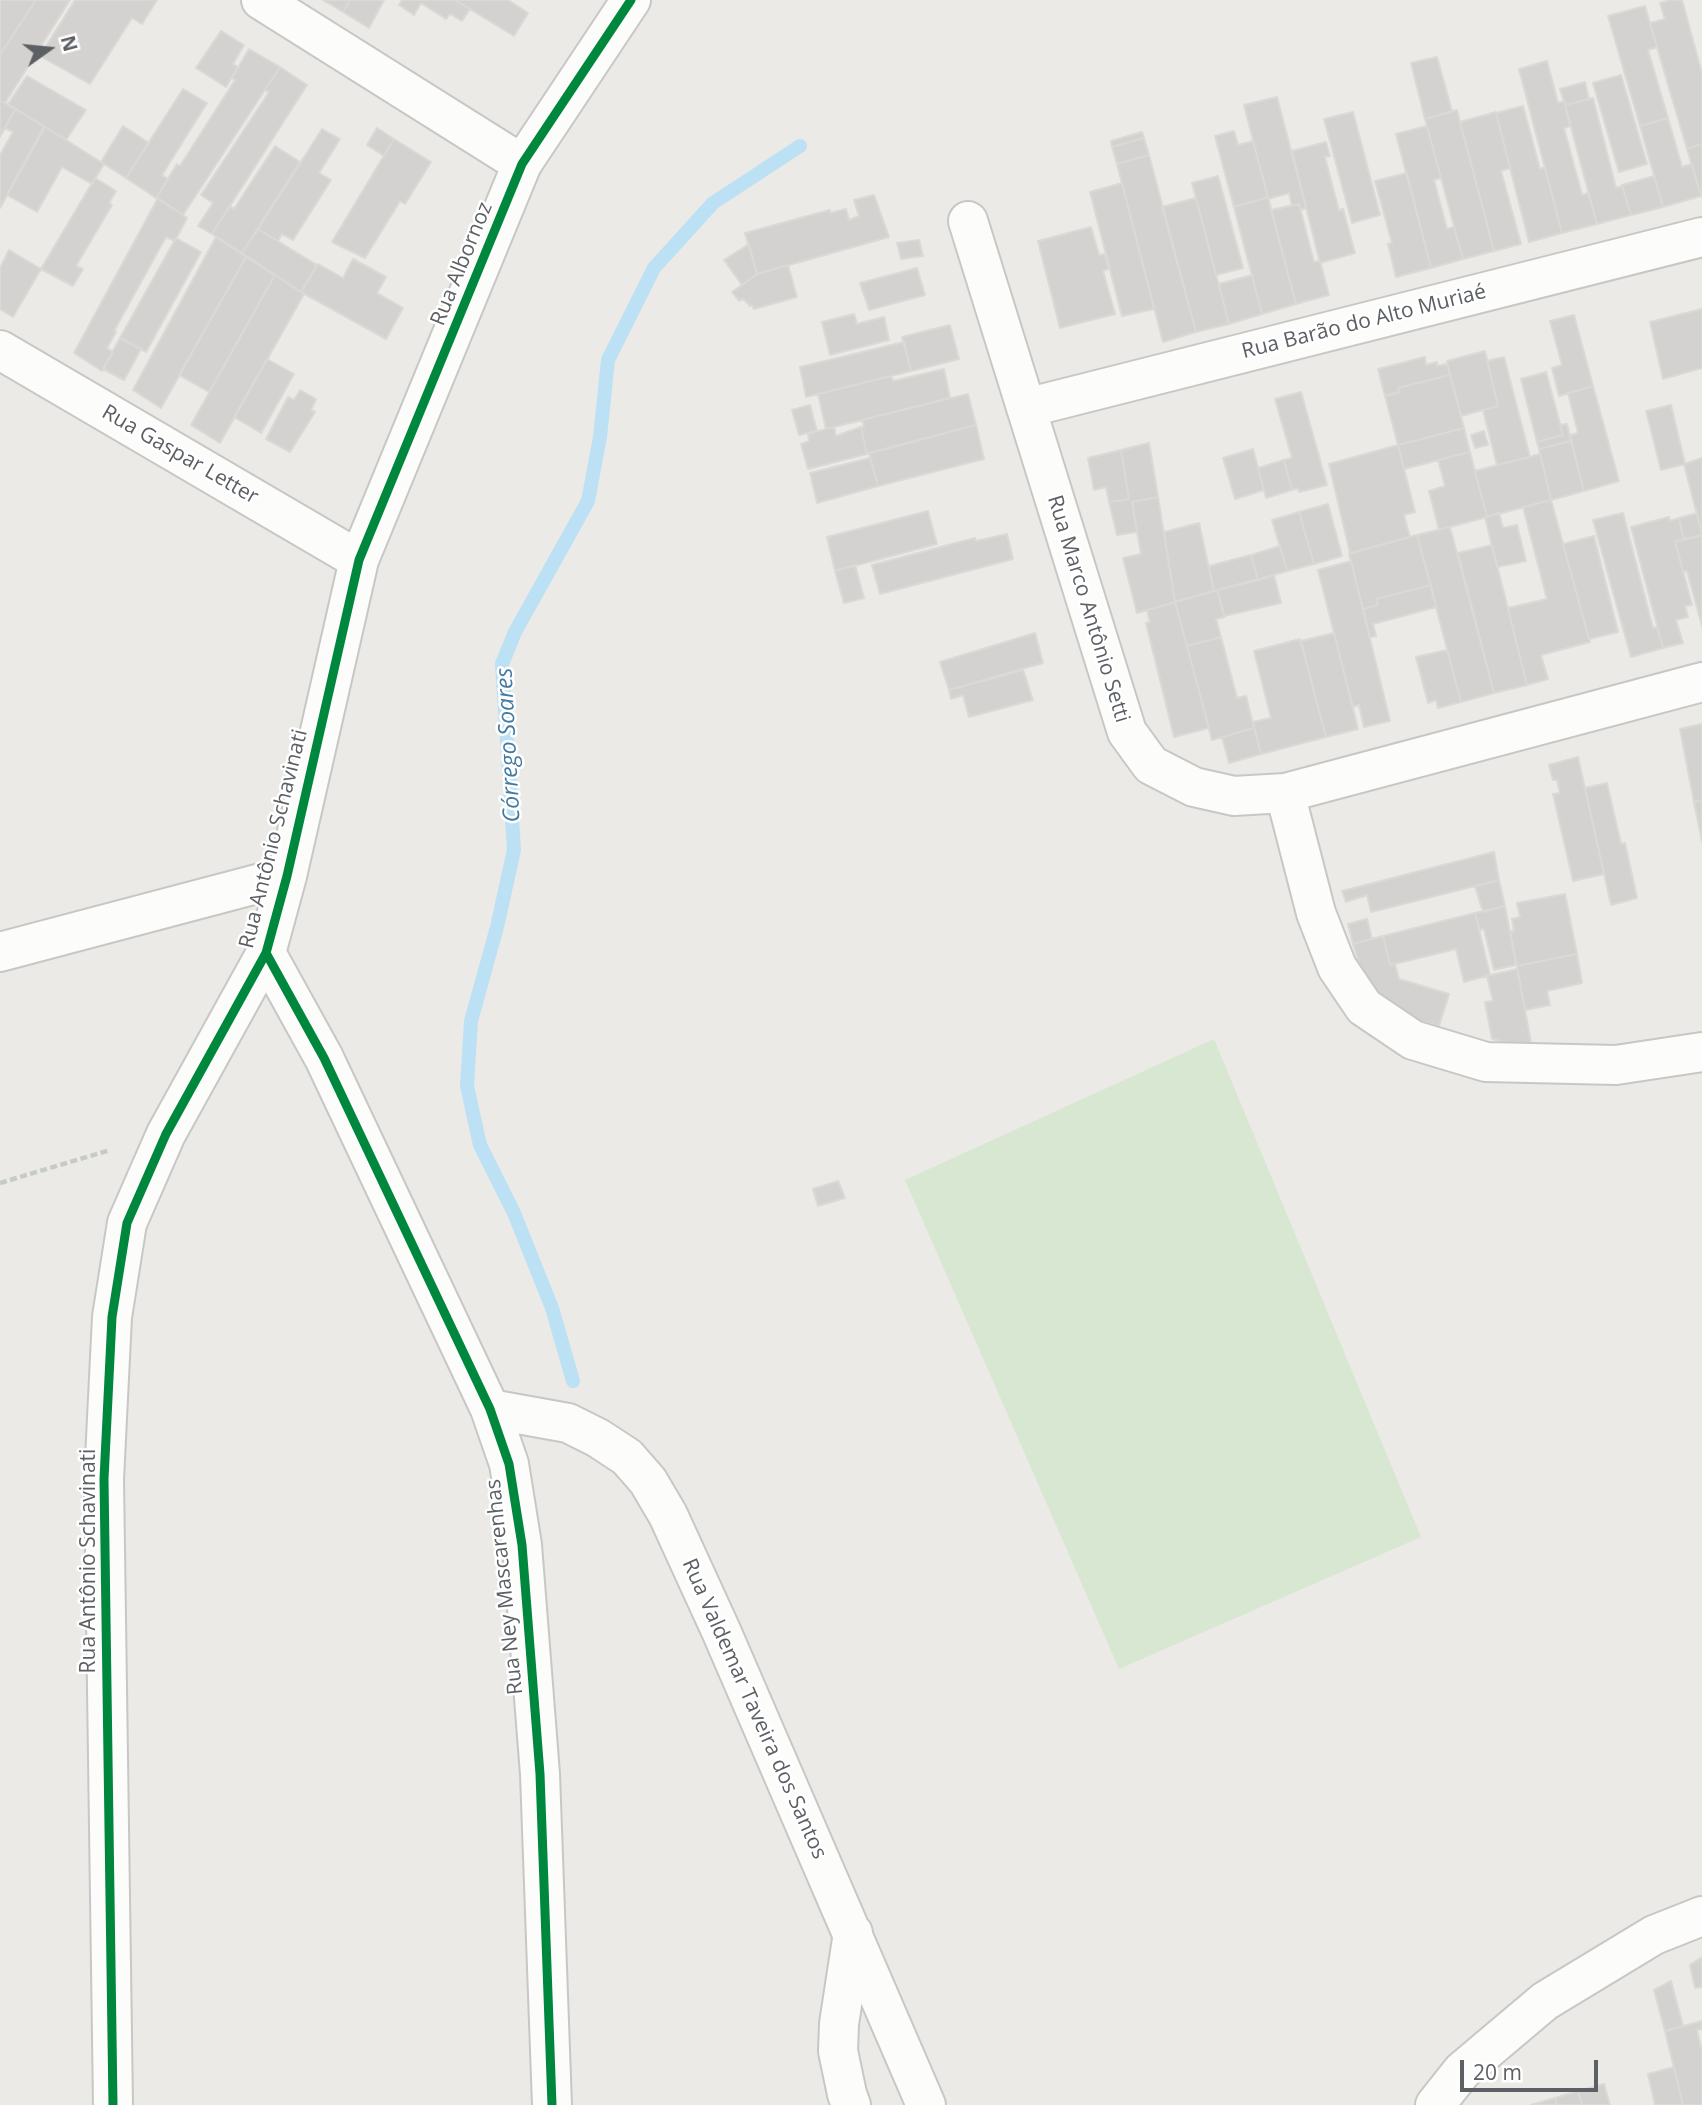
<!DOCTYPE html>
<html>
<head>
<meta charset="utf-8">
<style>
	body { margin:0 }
	#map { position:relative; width:1702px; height:2105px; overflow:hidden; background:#eceae6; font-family:"Open Sans",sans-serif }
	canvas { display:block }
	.north { position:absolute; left:14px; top:14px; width:70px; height:70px; -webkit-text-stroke:5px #fff; paint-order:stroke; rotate:75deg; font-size:19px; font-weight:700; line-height:28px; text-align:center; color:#5c6064 }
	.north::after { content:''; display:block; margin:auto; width:24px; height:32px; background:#5c6064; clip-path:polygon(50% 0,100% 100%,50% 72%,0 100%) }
	.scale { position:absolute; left:1460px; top:2060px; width:138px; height:32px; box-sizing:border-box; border:4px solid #5c6064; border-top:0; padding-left:9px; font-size:21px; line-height:24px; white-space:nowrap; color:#5c6064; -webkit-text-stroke:5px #fff; paint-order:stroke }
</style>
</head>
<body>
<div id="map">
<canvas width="1702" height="2105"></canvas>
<div class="north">N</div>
<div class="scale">20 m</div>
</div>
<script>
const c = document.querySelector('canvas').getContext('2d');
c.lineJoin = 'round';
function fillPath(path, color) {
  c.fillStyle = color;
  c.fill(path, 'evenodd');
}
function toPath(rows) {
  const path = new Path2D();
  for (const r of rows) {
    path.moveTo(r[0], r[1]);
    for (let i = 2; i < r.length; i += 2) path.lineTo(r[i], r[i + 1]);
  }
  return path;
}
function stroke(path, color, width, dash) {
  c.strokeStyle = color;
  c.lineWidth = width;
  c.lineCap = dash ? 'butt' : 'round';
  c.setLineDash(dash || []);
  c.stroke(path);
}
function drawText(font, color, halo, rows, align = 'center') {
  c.font = font + ' "Open Sans",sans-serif';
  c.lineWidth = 5;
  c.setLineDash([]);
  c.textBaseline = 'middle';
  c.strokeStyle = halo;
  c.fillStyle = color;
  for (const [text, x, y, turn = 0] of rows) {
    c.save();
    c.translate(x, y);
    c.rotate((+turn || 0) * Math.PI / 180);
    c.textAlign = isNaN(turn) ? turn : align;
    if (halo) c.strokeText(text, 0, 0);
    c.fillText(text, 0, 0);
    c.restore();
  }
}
fillPath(toPath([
	[1214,1039,1421,1537,1119,1669,905,1180]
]), '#d7e7d2');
stroke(toPath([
	[573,1381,552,1308,514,1213,480,1145,467,1086,471,1021,497,927,514,850,502,664,515,632,588,501,600,437,608,360,654,268,713,203,800,146]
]), '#bce1f4', 14);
const building = toPath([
	[0,0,36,0,0,55,0,0],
	[36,0,70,0,5,103,0,100,0,55,36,0],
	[75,0,157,0,142,24,132,18,90,84,40,56,75,0],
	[323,0,350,0,343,12,323,0],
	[350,0,384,0,369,28,343,12,350,0],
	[402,0,455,0,470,9,462,21,450,14,446,19,421,3,414,15,399,5,402,0],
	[455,0,508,0,528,13,514,36,455,0],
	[1671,0,1682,0,1702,73,1702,144,1687,149,1650,23,1665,19,1660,3,1671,0],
	[1645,6,1657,47,1648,50,1668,118,1640,126,1608,16,1645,6],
	[221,31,244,45,233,64,238,67,226,87,196,68,221,31],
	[249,49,280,67,183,215,156,198,177,164,180,166,235,80,232,78,249,49],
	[1437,57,1452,111,1425,119,1411,63,1437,57],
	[1547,61,1558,103,1564,101,1570,126,1564,128,1582,195,1588,193,1597,224,1562,233,1519,69,1547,61],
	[280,67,307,85,212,234,198,226,213,203,201,195,269,92,265,90,280,67],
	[1621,75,1647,164,1619,172,1593,83,1621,75],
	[27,76,86,110,66,140,8,104,27,76],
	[1585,82,1589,99,1565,105,1560,89,1585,82],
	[183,89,207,103,162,175,168,179,156,198,126,178,183,89],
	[1277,97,1306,208,1301,210,1299,204,1292,206,1289,193,1268,199,1244,105,1277,97],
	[1593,98,1616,188,1622,186,1631,215,1597,224,1565,105,1593,98],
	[0,100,15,109,0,137,0,100],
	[1523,106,1540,169,1545,167,1562,233,1529,242,1496,113,1523,106],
	[15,109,45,127,0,208,0,155,13,132,5,128,15,109],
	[1457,110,1494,251,1463,259,1425,119,1457,110],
	[1353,112,1380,215,1352,223,1324,119,1353,112],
	[1496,112,1510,168,1501,171,1521,244,1494,251,1460,122,1496,112],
	[1668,118,1682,167,1692,164,1701,196,1663,207,1640,126,1668,118],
	[44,126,104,164,92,184,62,167,37,212,7,195,44,126],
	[123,126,149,143,126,178,101,162,123,126],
	[1427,126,1441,178,1434,180,1447,229,1454,227,1463,259,1431,268,1396,134,1427,126],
	[377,128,394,139,384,156,367,145,377,128],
	[322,129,340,139,319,173,331,180,293,240,282,234,278,241,258,229,322,129],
	[1234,131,1238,145,1253,141,1268,197,1234,207,1215,136,1234,131],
	[1142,132,1144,138,1112,147,1111,141,1142,132],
	[1144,138,1149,155,1117,164,1112,147,1144,138],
	[394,139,431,162,405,204,400,201,365,258,332,242,394,139],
	[1326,142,1330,156,1325,157,1339,211,1343,209,1355,253,1320,263,1292,151,1326,142],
	[1702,144,1702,196,1701,196,1687,149,1702,144],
	[275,146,300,162,242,253,212,234,230,206,234,209,275,146],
	[1149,155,1196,332,1163,342,1117,164,1149,155],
	[1407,173,1431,268,1396,277,1388,244,1392,243,1375,181,1407,173],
	[1218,176,1243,268,1216,275,1192,183,1218,176],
	[1654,176,1663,207,1631,215,1622,185,1654,176],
	[95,178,116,191,109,203,112,205,76,266,83,269,73,286,41,269,95,178],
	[1122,183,1154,309,1122,316,1090,192,1122,183],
	[874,195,889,237,757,274,745,233,830,210,830,213,846,209,849,220,859,216,854,200,874,195],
	[1268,197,1296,304,1262,314,1234,207,1268,197],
	[158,198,187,218,175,241,166,237,114,331,116,332,107,348,113,352,102,371,74,353,158,198],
	[1196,198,1229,324,1196,332,1162,207,1196,198],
	[1299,204,1314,262,1320,261,1329,295,1296,304,1271,210,1299,204],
	[1091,227,1099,255,1105,254,1109,269,1103,271,1115,314,1060,328,1038,241,1091,227],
	[258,229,317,265,301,292,242,253,258,229],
	[216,237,246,257,161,408,133,390,216,237],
	[176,238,201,252,146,352,120,338,176,238],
	[919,240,923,256,901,259,897,243,919,240],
	[749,244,757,274,742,285,724,260,749,244],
	[9,250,41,269,13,317,0,309,0,268,9,250],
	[246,257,275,275,209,392,179,375,246,257],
	[353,259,386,277,377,293,403,308,386,339,301,292,318,264,343,278,353,259],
	[788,265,797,297,754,309,752,305,750,306,743,299,739,301,732,292,757,274,788,265],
	[917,268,925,295,869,310,860,283,917,268],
	[275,275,304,294,220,443,191,425,275,275],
	[1252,275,1262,314,1229,324,1219,284,1252,275],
	[1702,309,1702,368,1663,379,1650,322,1702,309],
	[854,314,857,324,884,317,889,340,830,355,822,322,854,314],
	[1574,315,1593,386,1559,396,1552,368,1562,365,1550,321,1574,315],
	[950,325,959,359,911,371,902,337,950,325],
	[120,338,141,349,124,380,103,369,120,338],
	[904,342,911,371,806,397,800,367,904,342],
	[1485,351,1498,406,1461,416,1447,361,1485,351],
	[1425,357,1426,365,1437,362,1437,366,1447,364,1450,375,1398,388,1399,392,1385,396,1378,369,1425,357],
	[1504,357,1530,457,1497,465,1483,410,1498,406,1487,361,1504,357],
	[267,359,294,374,261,433,234,417,267,359],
	[944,369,950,398,826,429,818,394,891,376,893,381,944,369],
	[1546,372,1563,435,1537,442,1521,379,1546,372],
	[1450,375,1464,428,1398,445,1385,396,1399,392,1398,388,1450,375],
	[1593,386,1619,481,1584,491,1570,435,1578,433,1568,393,1593,386],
	[300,390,316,399,311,410,315,412,290,452,266,439,288,397,294,400,300,390],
	[1301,392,1327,485,1299,492,1298,488,1292,490,1284,460,1292,458,1275,399,1301,392],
	[968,394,976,425,867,454,861,427,864,427,862,420,968,394],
	[810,405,817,431,799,435,792,410,810,405],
	[1671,405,1685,464,1661,470,1646,411,1671,405],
	[1567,424,1571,441,1539,449,1537,442,1563,435,1560,425,1567,424],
	[976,425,984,459,878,486,869,453,976,425],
	[834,427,836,436,861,427,867,454,808,469,801,444,809,441,808,434,834,427],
	[1464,428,1470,452,1404,469,1398,445,1464,428],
	[1484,431,1488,445,1475,448,1471,435,1484,431],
	[1571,441,1584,491,1551,500,1539,449,1571,441],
	[1149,443,1158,497,1132,502,1137,532,1117,535,1109,502,1129,499,1121,450,1149,443],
	[1398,445,1415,512,1404,515,1410,537,1350,553,1329,464,1398,445],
	[1253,449,1264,490,1235,499,1223,458,1253,449],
	[1121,450,1129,499,1109,502,1106,487,1094,490,1088,458,1121,450],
	[1470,452,1487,517,1439,530,1429,491,1445,486,1438,460,1470,452],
	[1540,454,1551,500,1487,517,1475,471,1540,454],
	[870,458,878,486,817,503,810,473,870,458],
	[1702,458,1702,534,1684,464,1702,458],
	[1284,460,1292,490,1266,498,1258,468,1284,460],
	[1158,497,1175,602,1137,613,1123,558,1141,554,1132,502,1158,497],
	[1551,500,1590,642,1541,655,1548,679,1527,685,1508,608,1547,599,1523,507,1551,500],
	[1328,504,1342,556,1314,564,1299,512,1328,504],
	[928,511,937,544,835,571,827,537,928,511],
	[1299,512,1314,564,1287,571,1272,520,1299,512],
	[1499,513,1503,528,1517,525,1526,561,1497,567,1485,517,1499,513],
	[1623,513,1653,628,1657,627,1663,648,1631,657,1593,520,1623,513],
	[1697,513,1702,535,1684,540,1679,518,1697,513],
	[1669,517,1670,521,1679,518,1684,540,1675,541,1692,605,1685,606,1688,617,1676,620,1683,643,1663,648,1631,527,1669,517],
	[1199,523,1214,591,1175,602,1164,532,1199,523],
	[1450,527,1494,693,1461,702,1417,535,1450,527],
	[1007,534,1013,559,880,594,872,565,975,538,976,541,1007,534],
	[1417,535,1431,585,1376,599,1378,605,1363,609,1349,554,1417,535],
	[1702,535,1702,626,1687,571,1683,572,1675,541,1702,535],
	[1594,536,1618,632,1589,639,1563,544,1594,536],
	[1492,545,1527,685,1494,693,1458,553,1492,545],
	[1280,546,1287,571,1258,580,1251,555,1280,546],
	[1251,555,1258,580,1214,591,1209,566,1251,555],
	[1351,561,1390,721,1364,727,1359,705,1353,707,1318,570,1351,561],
	[855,565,864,598,844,603,835,571,855,565],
	[1274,575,1281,603,1224,616,1217,590,1274,575],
	[1431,585,1436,607,1373,624,1376,636,1370,637,1363,609,1378,605,1376,599,1431,585],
	[1217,590,1225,617,1216,619,1221,637,1187,646,1175,602,1217,590],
	[1175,602,1209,728,1174,737,1146,623,1150,622,1147,610,1175,602],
	[1035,633,1043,663,949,690,940,662,1035,633],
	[1334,633,1358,729,1326,737,1301,641,1334,633],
	[1221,637,1237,698,1246,696,1254,728,1212,740,1187,646,1221,637],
	[1300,639,1326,737,1261,754,1253,722,1271,718,1254,651,1300,639],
	[1447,650,1461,702,1438,708,1436,700,1428,703,1416,657,1447,650],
	[1023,670,1033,700,969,717,963,695,951,699,949,690,1023,670],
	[1702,724,1702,800,1694,802,1680,729,1702,724],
	[1254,728,1261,754,1229,763,1222,737,1254,728],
	[1578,757,1604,874,1573,881,1553,794,1560,793,1557,780,1553,780,1549,765,1578,757],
	[1607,783,1621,844,1625,843,1637,898,1611,905,1585,788,1607,783],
	[1702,800,1702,842,1694,802,1702,800],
	[1494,852,1499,880,1371,912,1367,895,1346,902,1342,891,1494,852],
	[1499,880,1505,906,1483,912,1475,886,1499,880],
	[1565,894,1577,954,1517,966,1510,931,1514,931,1512,919,1520,917,1517,903,1565,894],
	[1505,906,1516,965,1494,970,1484,929,1480,930,1475,913,1505,906],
	[1475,913,1490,975,1464,982,1456,949,1390,965,1383,936,1475,913],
	[1367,919,1372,939,1353,944,1348,924,1367,919],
	[1383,936,1390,965,1395,964,1399,979,1449,994,1439,1026,1405,1017,1368,991,1353,944,1383,936],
	[1577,954,1582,983,1547,991,1550,1005,1525,1010,1517,966,1577,954],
	[1517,969,1525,1010,1532,1048,1492,1039,1485,1002,1493,1001,1487,976,1517,969],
	[838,1181,845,1198,818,1206,813,1189,838,1181],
	[1702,1957,1702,1987,1695,1988,1690,1965,1702,1957],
	[1671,1981,1683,2026,1665,2031,1654,1990,1671,1981],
	[1702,2021,1702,2029,1697,2030,1702,2051,1702,2105,1683,2105,1665,2031,1702,2021],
	[1674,2067,1683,2105,1655,2105,1648,2074,1674,2067],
	[1604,2084,1610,2105,1582,2105,1578,2091,1604,2084],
	[1578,2091,1582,2105,1557,2105,1555,2098,1578,2091],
	[1555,2098,1557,2105,1531,2105,1555,2098]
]);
fillPath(building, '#d4d2d0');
stroke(building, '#dbd9d6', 2);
const street = toPath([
	[261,0,522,164],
	[968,221,1127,732,1151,765,1194,787,1234,796,1285,793,1702,682],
	[0,350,359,560],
	[1026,408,1702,237],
	[1285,793,1316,913,1337,967,1364,1007,1413,1040,1486,1062,1616,1065,1702,1052],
	[0,952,287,876],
	[266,953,324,1058,490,1409,509,1464,522,1545,540,1774,552,2105],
	[490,1409,568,1423,598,1438,627,1457,648,1481,668,1515,722,1633,926,2105],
	[113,2105,104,1479,112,1317,127,1223,166,1134,266,953,287,876,359,560,522,164,631,0],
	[851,2105,847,2094,838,2051,839,2024,853,1933],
	[1435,2105,1462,2071,1545,2001,1654,1935,1702,1916]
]);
stroke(street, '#c8c7c7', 42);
stroke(toPath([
	[0,1183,110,1150]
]), '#c6cac8', 4.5, [7, 3.5]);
stroke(street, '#fcfcfb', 38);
stroke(toPath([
	[266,953,324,1058,490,1409,509,1464,522,1545,540,1774,552,2105],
	[113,2105,104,1479,112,1317,127,1223,166,1134,266,953,287,876,359,560,522,164,631,0]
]), '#00873e', 9);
drawText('21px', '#5c6064', '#fff', [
	["Rua Albornoz",462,264,-68],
	["Rua Barão do Alto Muriaé",1364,322,-14],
	["Rua Gaspar Letter",180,455,30],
	["Rua Marco Antônio Setti",1088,609,73],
	["Rua Antônio Schavinati",274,839,-76],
	["Rua Antônio Schavinati",89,1561,-90],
	["Rua Ney Mascarenhas",505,1587,-96],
	["Rua Valdemar Taveira dos Santos",754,1709,66]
]);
drawText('italic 23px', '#437aa2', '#fff', [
	["Córrego Soares",509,745,-93]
]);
</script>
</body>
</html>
